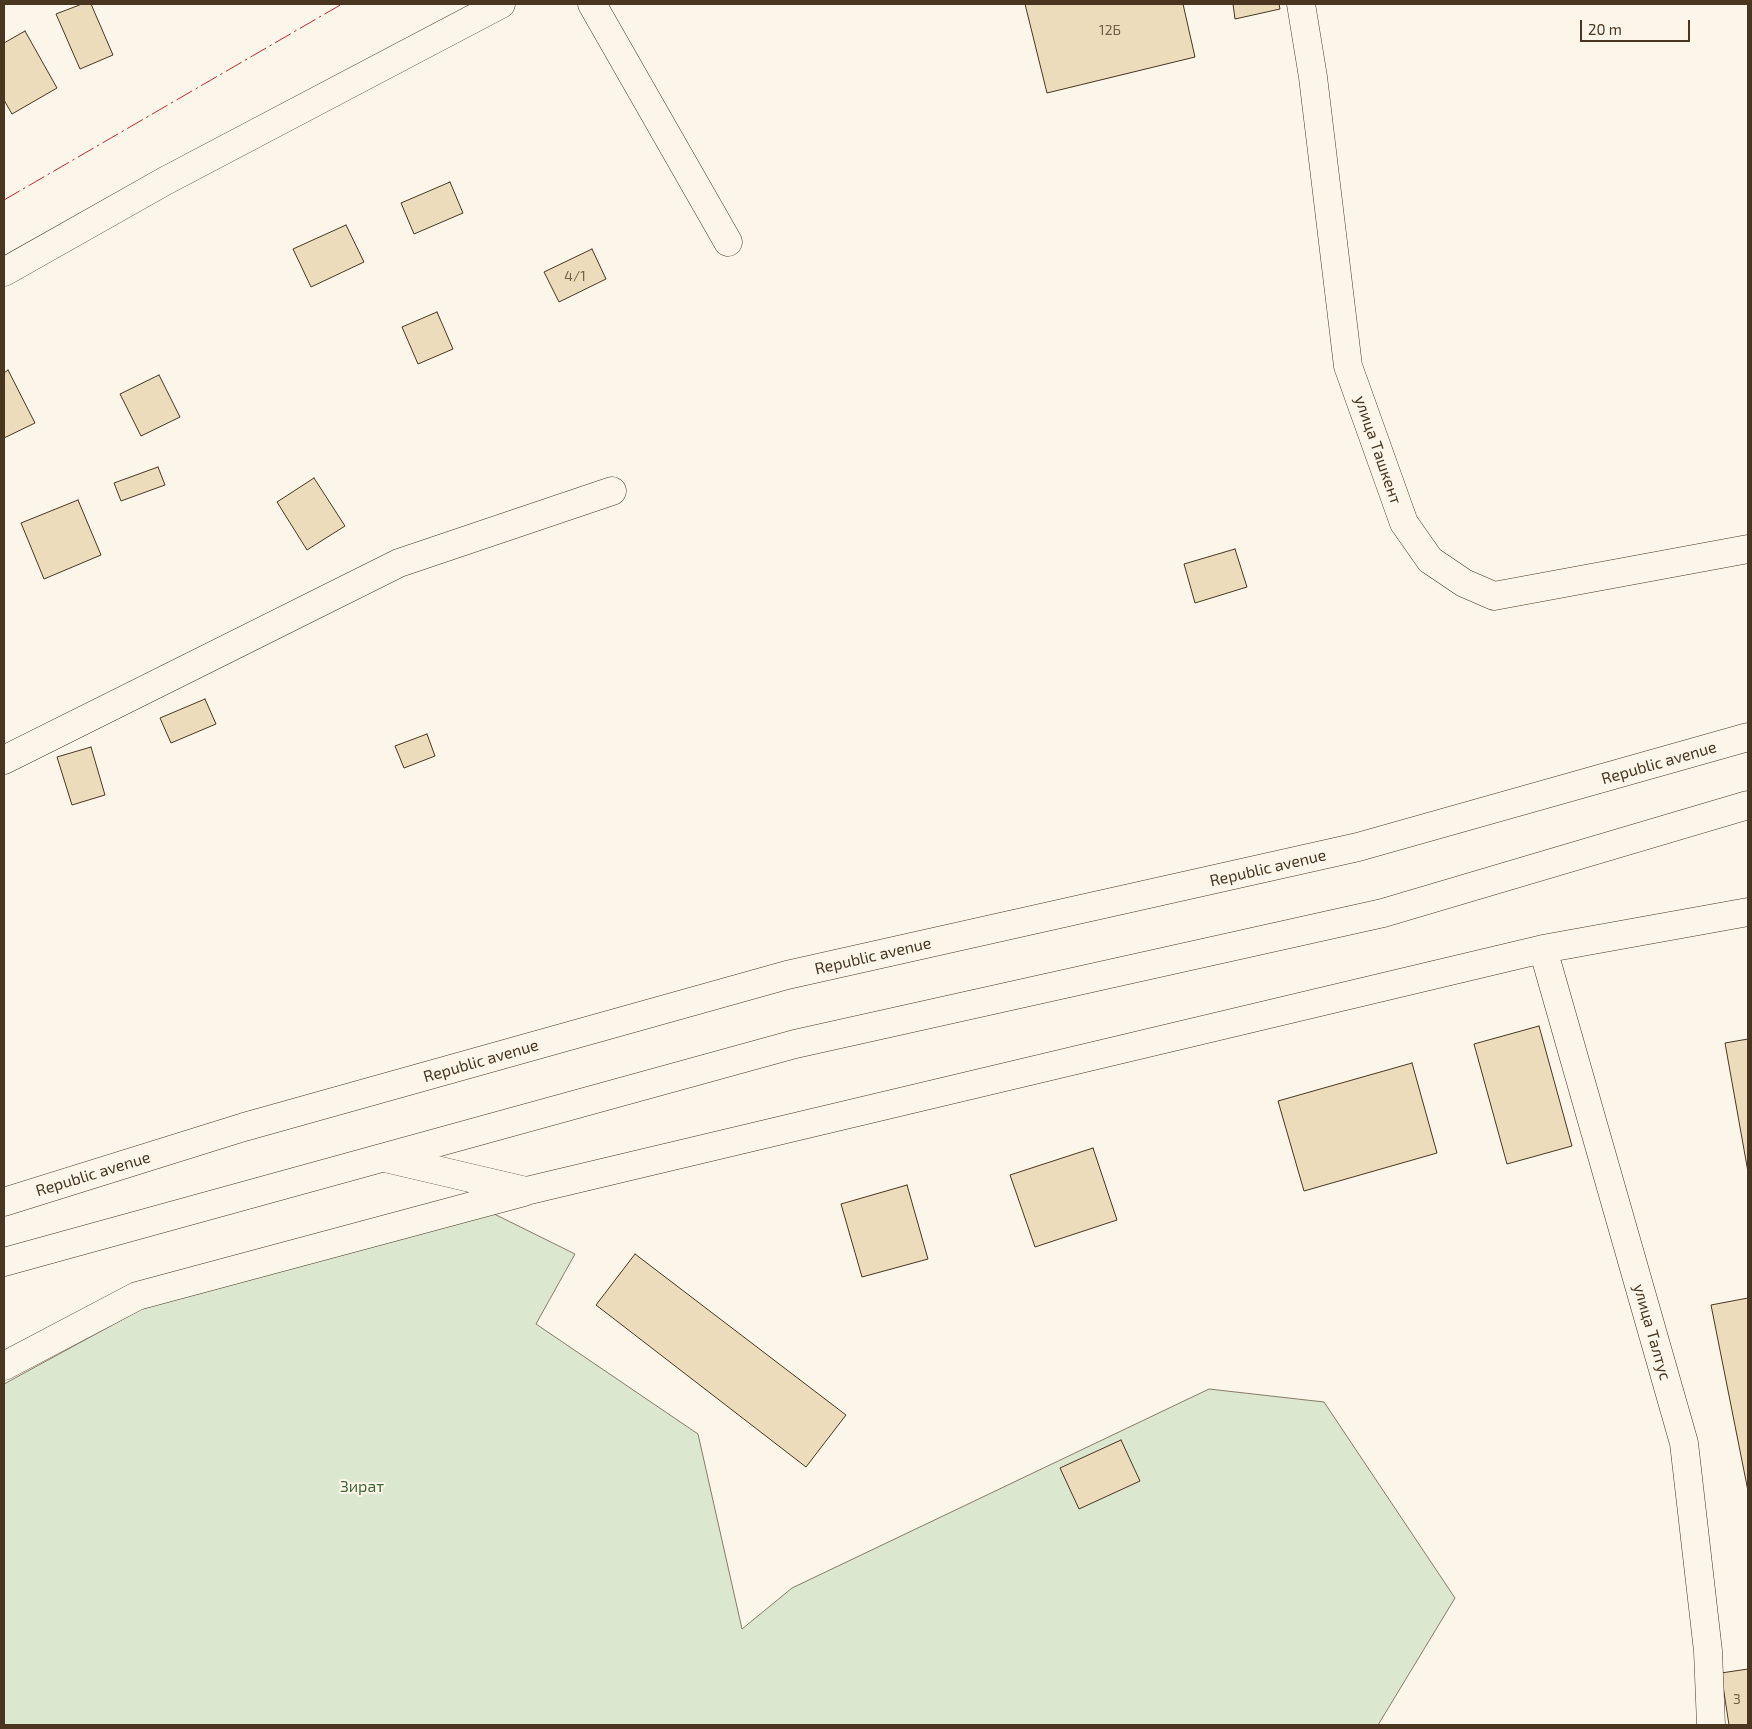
<!DOCTYPE html>
<html>
<head>
<meta charset="utf-8">
<style>
	body { margin:0 }
	#map { position:relative; width:1752px; height:1729px; overflow:hidden; background:#fbf6e9; font-family:"Exo 2",sans-serif }
	canvas { display:block }
	.frame { position:absolute; inset:0; border:5px solid #4a3520; pointer-events:none }
	.scale { position:absolute; left:1580px; top:20px; width:110px; height:22px; box-sizing:border-box; border:2px solid #4a3520; border-top:0; padding-left:6px; font-size:15px; line-height:18px; white-space:nowrap; color:#4a3520; -webkit-text-stroke:4px #fbf6e9; paint-order:stroke }
</style>
</head>
<body>
<div id="map">
<canvas width="1752" height="1729"></canvas>
<div class="frame"></div>
<div class="scale">20 m</div>
</div>
<script>
const c = document.querySelector('canvas').getContext('2d');
c.lineJoin = 'round';
function fillPath(path, color) {
  c.fillStyle = color;
  c.fill(path, 'evenodd');
}
function toPath(rows) {
  const path = new Path2D();
  for (const r of rows) {
    path.moveTo(r[0], r[1]);
    for (let i = 2; i < r.length; i += 2) path.lineTo(r[i], r[i + 1]);
  }
  return path;
}
function stroke(path, color, width, dash) {
  c.strokeStyle = color;
  c.lineWidth = width;
  c.lineCap = dash ? 'butt' : 'round';
  c.setLineDash(dash || []);
  c.stroke(path);
}
function drawText(font, color, halo, rows, align = 'center') {
  c.font = font + ' "Exo 2",sans-serif';
  c.lineWidth = 4;
  c.setLineDash([]);
  c.textBaseline = 'middle';
  c.strokeStyle = halo;
  c.fillStyle = color;
  for (const [text, x, y, turn = 0] of rows) {
    c.save();
    c.translate(x, y);
    c.rotate((+turn || 0) * Math.PI / 180);
    c.textAlign = isNaN(turn) ? turn : align;
    if (halo) c.strokeText(text, 0, 0);
    c.fillText(text, 0, 0);
    c.restore();
  }
}
const green = toPath([
	[472,1203,575,1254,536,1324,698,1434,742,1629,792,1588,1209,1389,1324,1402,1455,1598,1378,1725,4,1725,4,1384,149,1305,472,1203]
]);
fillPath(green, '#dce7d0');
stroke(green, '#887966', 1);
const building = toPath([
	[82,4,91,4,113,55,80,69,56,14,82,4],
	[1025,4,1183,4,1195,57,1047,93,1025,4],
	[1233,4,1279,4,1280,9,1235,19,1233,4],
	[25,31,57,88,12,114,4,100,4,43,25,31],
	[450,182,463,213,414,234,401,203,450,182],
	[346,225,364,262,311,287,293,249,346,225],
	[592,249,606,279,559,302,544,272,592,249],
	[437,312,453,349,418,364,402,327,437,312],
	[8,370,35,423,4,438,4,373,8,370],
	[159,375,180,417,141,436,120,394,159,375],
	[158,467,165,485,121,501,114,483,158,467],
	[314,478,345,526,307,550,277,502,314,478],
	[78,500,101,555,44,579,21,523,78,500],
	[1235,549,1247,587,1195,603,1184,564,1235,549],
	[205,699,216,724,171,743,160,718,205,699],
	[427,734,435,756,404,768,395,746,427,734],
	[91,747,105,795,72,805,57,757,91,747],
	[1539,1026,1572,1146,1507,1164,1474,1044,1539,1026],
	[1748,1039,1748,1172,1725,1043,1748,1039],
	[1412,1063,1437,1153,1304,1191,1278,1101,1412,1063],
	[1093,1148,1117,1220,1035,1247,1010,1175,1093,1148],
	[907,1185,928,1259,862,1277,841,1204,907,1185],
	[635,1254,846,1415,806,1467,596,1305,635,1254],
	[1748,1298,1748,1491,1711,1305,1748,1298],
	[1121,1440,1140,1481,1079,1509,1060,1468,1121,1440],
	[1748,1669,1748,1725,1729,1725,1721,1673,1748,1669]
]);
fillPath(building, '#ecdcbc');
stroke(building, '#4a3520', 1);
const minor = toPath([
	[592,4,728,242],
	[1301,4,1313,77,1348,366,1404,523,1430,560,1464,583,1494,596,1748,549],
	[4,272,165,181,501,4],
	[4,760,399,563,612,491],
	[1543,949,1684,1443,1708,1651,1711,1725],
	[385,1158,526,1191,1543,949,1748,912],
	[4,1366,137,1296,524,1192]
]);
const major = toPath([
	[4,1202,244,1127,787,975,1358,847,1748,737],
	[4,1262,795,1044,1383,913,1748,805]
]);
stroke(minor, '#4a3520', 29);
stroke(major, '#4a3520', 29);
stroke(minor, '#fbf6e9', 28);
stroke(major, '#fbf6e9', 28);
stroke(toPath([
	[4,200,342,4]
]), '#c62828', 1, [18, 4, 2.5, 4]);
drawText('14px', '#725f47', null, [
	["12Б",1110,30],
	["4/1",575,276],
	["3",1737,1699]
]);
drawText('16px', '#4a3520', '#fbf6e9', [
	["улица Ташкент",1378,450,71],
	["Republic avenue",1659,763,-16],
	["Republic avenue",1268,868,-13],
	["Republic avenue",873,956,-13],
	["Republic avenue",481,1061,-16],
	["Republic avenue",93,1174,-17],
	["улица Талтус",1652,1332,74]
]);
drawText('16px', '#436837', '#fbf6e9', [
	["Зират",362,1487]
]);
</script>
</body>
</html>
